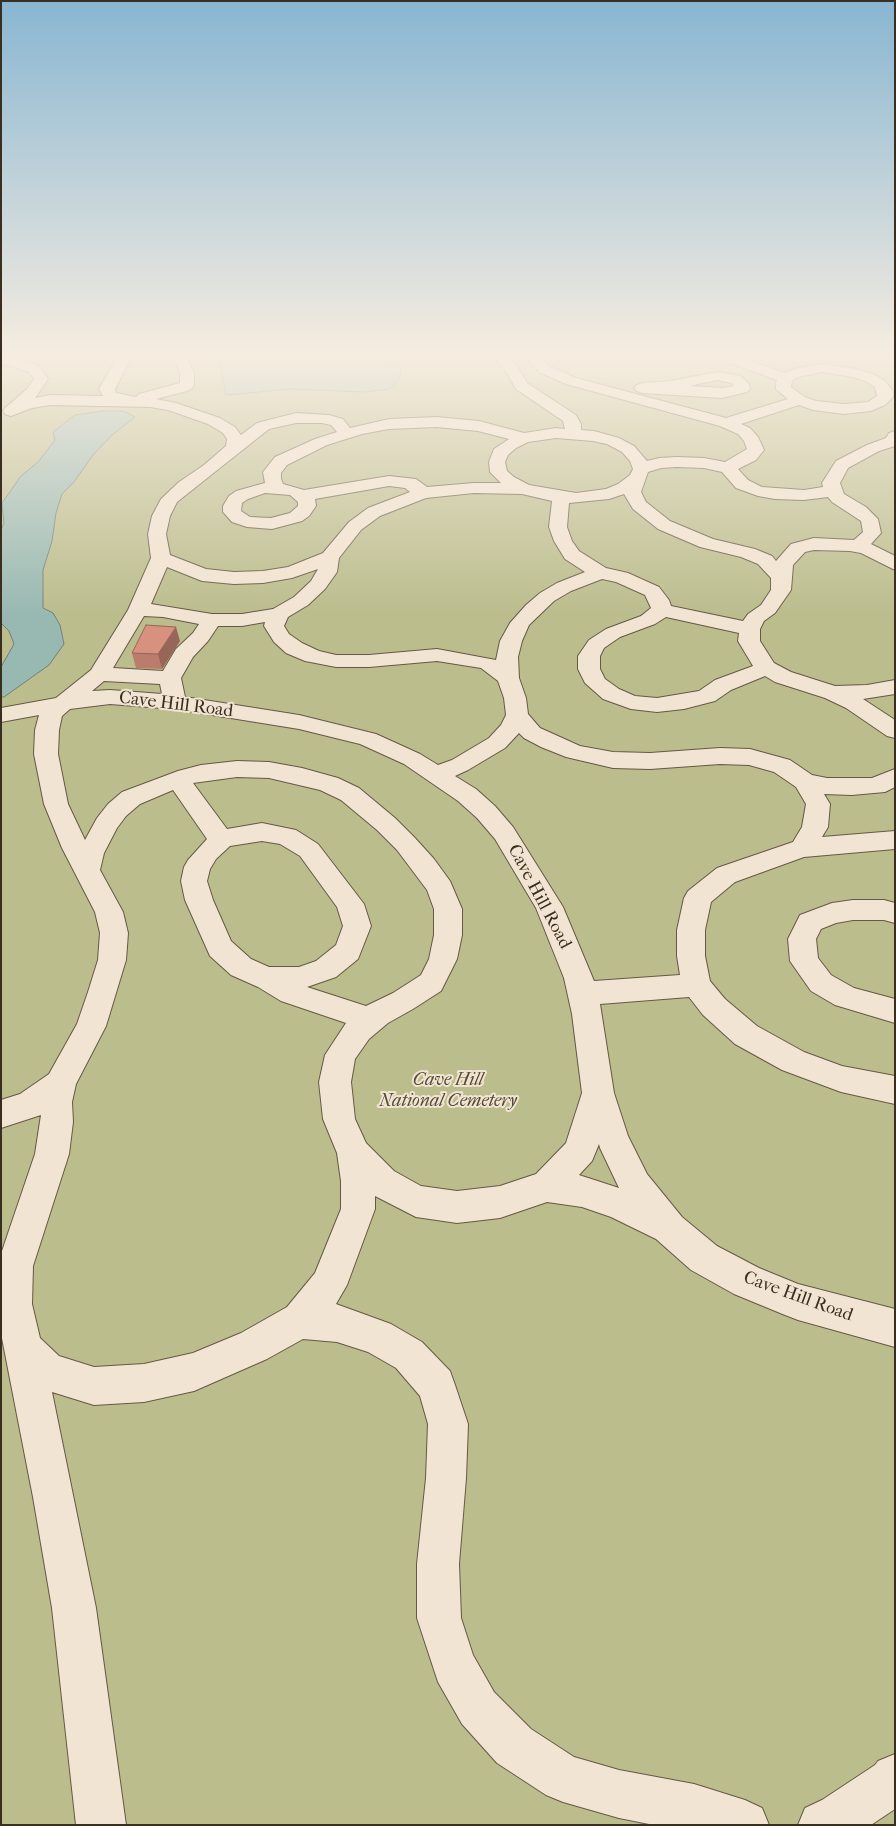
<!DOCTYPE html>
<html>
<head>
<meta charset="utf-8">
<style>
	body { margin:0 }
	#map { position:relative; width:896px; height:1826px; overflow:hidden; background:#ebd6b9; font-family:"IM FELL French Canon",serif }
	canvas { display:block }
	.frame { position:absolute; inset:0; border:2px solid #392e1f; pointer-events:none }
</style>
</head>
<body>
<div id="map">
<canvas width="896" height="1826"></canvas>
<div class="frame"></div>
</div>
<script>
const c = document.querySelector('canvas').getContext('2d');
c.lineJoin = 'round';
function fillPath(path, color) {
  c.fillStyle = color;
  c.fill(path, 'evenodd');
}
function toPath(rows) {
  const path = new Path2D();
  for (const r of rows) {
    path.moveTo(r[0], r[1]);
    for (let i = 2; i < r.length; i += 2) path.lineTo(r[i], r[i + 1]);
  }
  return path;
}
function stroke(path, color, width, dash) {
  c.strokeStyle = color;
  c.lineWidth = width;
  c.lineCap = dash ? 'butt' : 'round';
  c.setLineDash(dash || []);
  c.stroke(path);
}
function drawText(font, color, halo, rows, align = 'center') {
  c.font = font + ' "IM FELL French Canon",serif';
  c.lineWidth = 4;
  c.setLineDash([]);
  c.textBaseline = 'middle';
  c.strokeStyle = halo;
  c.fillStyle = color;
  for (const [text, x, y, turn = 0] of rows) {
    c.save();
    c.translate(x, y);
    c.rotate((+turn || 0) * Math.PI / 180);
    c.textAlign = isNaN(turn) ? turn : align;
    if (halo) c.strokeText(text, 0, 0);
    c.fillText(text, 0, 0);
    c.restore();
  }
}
fillPath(toPath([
	[1,358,895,358,895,1825,1,1825]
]), '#bbbd8d');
const water = toPath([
	[211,358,385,358,385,362,398,364,401,371,399,379,390,389,364,392,291,389,226,395,219,361,211,358],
	[103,411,123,411,135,417,112,435,93,455,74,482,62,494,56,513,52,541,43,570,43,608,53,613,60,625,64,644,49,665,4,697,1,697,1,667,14,644,9,631,1,623,1,529,4,524,2,503,21,476,38,462,55,440,53,432,75,415,103,411]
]);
fillPath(water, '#98b9b2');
stroke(water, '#728177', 1);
const minor = toPath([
	[1,358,15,358,39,366,48,379,35,398,50,395,103,396,99,389,117,358,131,358,115,389,116,393,136,397,139,394,180,383,180,373,173,358,187,358,194,373,194,385,192,388,187,391,156,399,176,403,220,418,235,427,241,435,257,423,296,413,329,415,343,419,350,428,389,419,436,417,479,421,524,433,556,428,565,429,563,421,516,389,506,371,495,358,510,358,519,369,527,383,576,415,581,424,581,430,594,431,619,438,634,446,647,461,659,458,677,457,704,458,725,462,747,449,744,441,738,434,720,426,566,384,539,372,527,358,542,358,549,366,576,378,726,418,788,399,776,389,776,383,777,380,724,361,722,358,743,358,785,373,794,369,822,364,856,369,875,375,885,381,893,391,893,397,885,405,871,411,844,414,813,410,799,405,741,424,750,428,758,437,764,450,756,460,738,469,748,480,762,487,804,490,823,487,822,483,836,461,867,445,886,438,889,433,895,431,895,446,879,451,848,468,840,483,844,494,866,507,878,519,881,533,871,544,895,556,895,570,861,553,850,551,814,550,805,552,793,565,791,590,775,613,764,621,760,629,760,641,774,663,791,672,835,686,867,685,895,680,895,694,863,699,895,720,895,738,887,736,846,708,825,698,775,682,765,676,731,690,715,701,684,709,657,712,631,709,603,699,585,683,578,669,578,656,589,640,606,629,641,616,651,608,645,595,616,582,602,579,571,591,554,601,529,625,522,641,518,657,519,678,526,698,528,714,540,728,580,746,613,752,650,753,720,748,750,749,790,760,812,775,827,778,872,778,895,769,895,787,885,792,852,795,824,794,830,804,828,827,822,837,895,831,895,849,804,857,735,882,711,902,705,930,705,956,710,981,725,999,757,1026,804,1052,842,1066,895,1076,895,1104,841,1092,782,1070,735,1044,703,1015,689,997,600,1004,614,1093,628,1136,647,1174,682,1217,717,1246,759,1268,798,1284,895,1309,895,1347,798,1320,785,1315,734,1294,691,1270,656,1239,611,1217,582,1207,547,1202,500,1218,457,1223,416,1217,375,1196,375,1209,347,1285,336,1304,391,1324,422,1342,450,1371,455,1385,468,1424,466,1478,459,1564,461,1618,473,1655,494,1692,531,1729,574,1757,619,1770,694,1784,745,1800,762,1808,769,1825,654,1825,619,1818,563,1802,546,1795,497,1763,462,1724,438,1682,417,1618,417,1564,426,1478,428,1424,420,1396,396,1368,368,1352,337,1342,303,1339,267,1359,194,1391,144,1402,94,1405,52,1392,96,1608,126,1825,76,1825,52,1608,33,1497,1,1333,1,1254,35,1154,41,1115,1,1128,1,1100,20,1094,49,1074,77,1024,88,992,98,960,100,933,95,912,62,848,44,804,34,754,35,730,39,715,1,722,1,708,56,698,91,670,128,610,151,558,148,534,152,516,161,499,179,482,204,465,226,446,227,439,223,433,208,424,168,410,150,407,50,405,32,408,11,416,5,414,3,411,5,408,27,389,34,379,29,372,1,363,1,358],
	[822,372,853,377,865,381,875,387,877,396,868,402,844,404,816,401,805,397,791,387,792,381,798,377,822,372],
	[296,423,322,423,331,425,337,432,315,439,275,457,263,472,265,483,236,491,229,496,223,506,223,512,232,522,247,527,272,529,302,521,309,516,316,506,315,499,389,486,405,488,410,492,368,508,349,522,323,553,288,567,263,571,234,572,206,569,170,555,166,534,170,516,177,502,269,429,296,423],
	[436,427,478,431,509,439,494,449,489,462,490,472,501,483,474,483,427,487,416,479,389,476,304,490,283,484,281,479,281,473,287,465,327,445,362,434,389,429,436,427],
	[556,438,593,441,607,444,622,452,630,461,633,469,630,475,618,484,606,489,576,493,529,485,514,477,507,471,505,462,508,455,516,448,528,442,556,438],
	[677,467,704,468,722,472,736,488,758,496,775,499,804,500,828,497,832,502,861,521,863,532,854,540,814,538,791,544,776,561,772,556,755,549,713,539,670,521,646,502,641,492,648,472,661,468,677,467],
	[265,493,290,495,298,502,298,506,290,513,271,518,250,517,241,511,242,503,248,499,265,493],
	[474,493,522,494,552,501,549,527,554,541,565,559,585,572,557,583,540,593,526,605,510,623,500,641,496,660,437,649,369,655,336,655,319,651,302,643,289,634,284,626,288,617,308,605,325,589,337,572,339,558,361,530,380,516,426,498,474,493],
	[624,494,633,509,658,529,700,547,741,557,758,564,771,578,771,590,761,605,748,614,743,621,671,606,669,600,659,587,628,573,606,568,579,551,572,541,567,527,569,503,609,499,624,494],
	[167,567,202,581,234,584,263,583,292,578,318,569,311,581,294,597,273,609,242,614,212,614,151,604,167,567],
	[144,616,163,617,199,624,193,633,176,649,163,671,113,668,144,616],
	[666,617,739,633,738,641,753,666,715,680,699,691,657,698,635,696,619,689,605,679,600,669,600,656,604,648,620,637,655,624,666,617],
	[265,622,264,626,274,642,286,653,305,661,336,667,369,667,437,661,481,668,498,681,504,698,506,715,501,725,489,738,452,760,438,765,420,754,376,734,299,715,185,697,181,678,193,657,208,641,218,626,242,626,265,622],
	[104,681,160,684,162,694,110,690,92,691,104,681],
	[110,704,175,709,299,729,360,744,404,764,458,801,477,818,495,839,536,908,564,978,572,1014,582,1093,566,1143,536,1174,500,1186,457,1191,421,1186,394,1171,366,1143,355,1119,351,1082,355,1059,369,1039,388,1023,413,1009,441,991,457,959,462,935,462,909,450,881,434,859,415,838,395,818,359,788,338,778,302,768,269,762,237,761,201,765,178,771,122,792,108,804,97,818,85,840,68,804,58,754,59,730,62,716,70,709,110,704],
	[519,733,524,738,541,747,566,757,613,768,650,769,720,764,749,765,774,772,796,787,806,804,802,827,793,842,717,868,688,891,684,898,677,930,677,956,680,975,594,981,563,907,513,827,495,806,476,789,455,776,468,770,505,748,519,733],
	[237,777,269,778,320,790,341,800,377,830,397,850,427,890,434,909,434,935,429,959,421,975,393,993,366,1006,307,987,336,977,358,959,371,926,364,904,318,844,296,830,262,823,227,829,193,783,237,777],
	[173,790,207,839,188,860,184,867,181,881,185,900,210,956,231,975,258,987,281,1001,346,1023,325,1055,319,1082,323,1119,337,1153,341,1181,341,1209,315,1273,287,1307,241,1333,193,1353,144,1364,94,1367,59,1356,40,1338,32,1304,33,1266,69,1154,73,1122,72,1102,76,1084,106,1026,126,960,128,933,123,912,100,870,104,853,117,828,126,816,140,804,173,790],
	[262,841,280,844,300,856,337,907,343,926,336,945,316,961,299,967,269,967,251,959,231,941,213,900,207,881,210,869,216,859,230,846,262,841],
	[599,1144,600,1148,619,1188,579,1175,592,1161,599,1144],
	[718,372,741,376,749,384,750,389,747,392,722,398,642,393,637,391,634,388,637,385,642,383,670,381,718,372],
	[718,380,731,383,734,386,722,388,689,386,718,380],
	[853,900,884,900,895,903,895,923,884,920,853,920,836,923,821,929,816,939,818,958,831,975,854,988,895,999,895,1023,835,1005,811,991,790,961,788,939,800,915,832,903,853,900],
	[895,1754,895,1809,871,1825,798,1825,805,1808,822,1800,875,1765,878,1761,895,1754]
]);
stroke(minor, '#665846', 2);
fillPath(minor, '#f2e4d2');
fillPath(toPath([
	[180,641,162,669,136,668,132,653]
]), '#ba7d6c');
fillPath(toPath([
	[176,627,180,641,162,669,158,654]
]), '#976658');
const building = toPath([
	[146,625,176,627,158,654,132,653,146,625]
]);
fillPath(building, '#d8917e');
stroke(building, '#976658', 1);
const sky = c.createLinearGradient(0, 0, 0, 614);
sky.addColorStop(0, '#88b6d2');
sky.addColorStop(0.58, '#f6ede0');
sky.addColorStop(1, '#f6ede000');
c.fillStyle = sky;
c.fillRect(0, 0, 896, 614);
drawText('18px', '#392e1f', '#f2e4d2', [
	["Cave Hill Road",176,705,7],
	["Cave Hill Road",539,897,62],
	["Cave Hill Road",798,1297,20]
]);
drawText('italic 18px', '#534b35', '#f2e4d2', [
	["Cave Hill",448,1081],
	["National Cemetery",448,1102]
]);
</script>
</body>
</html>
